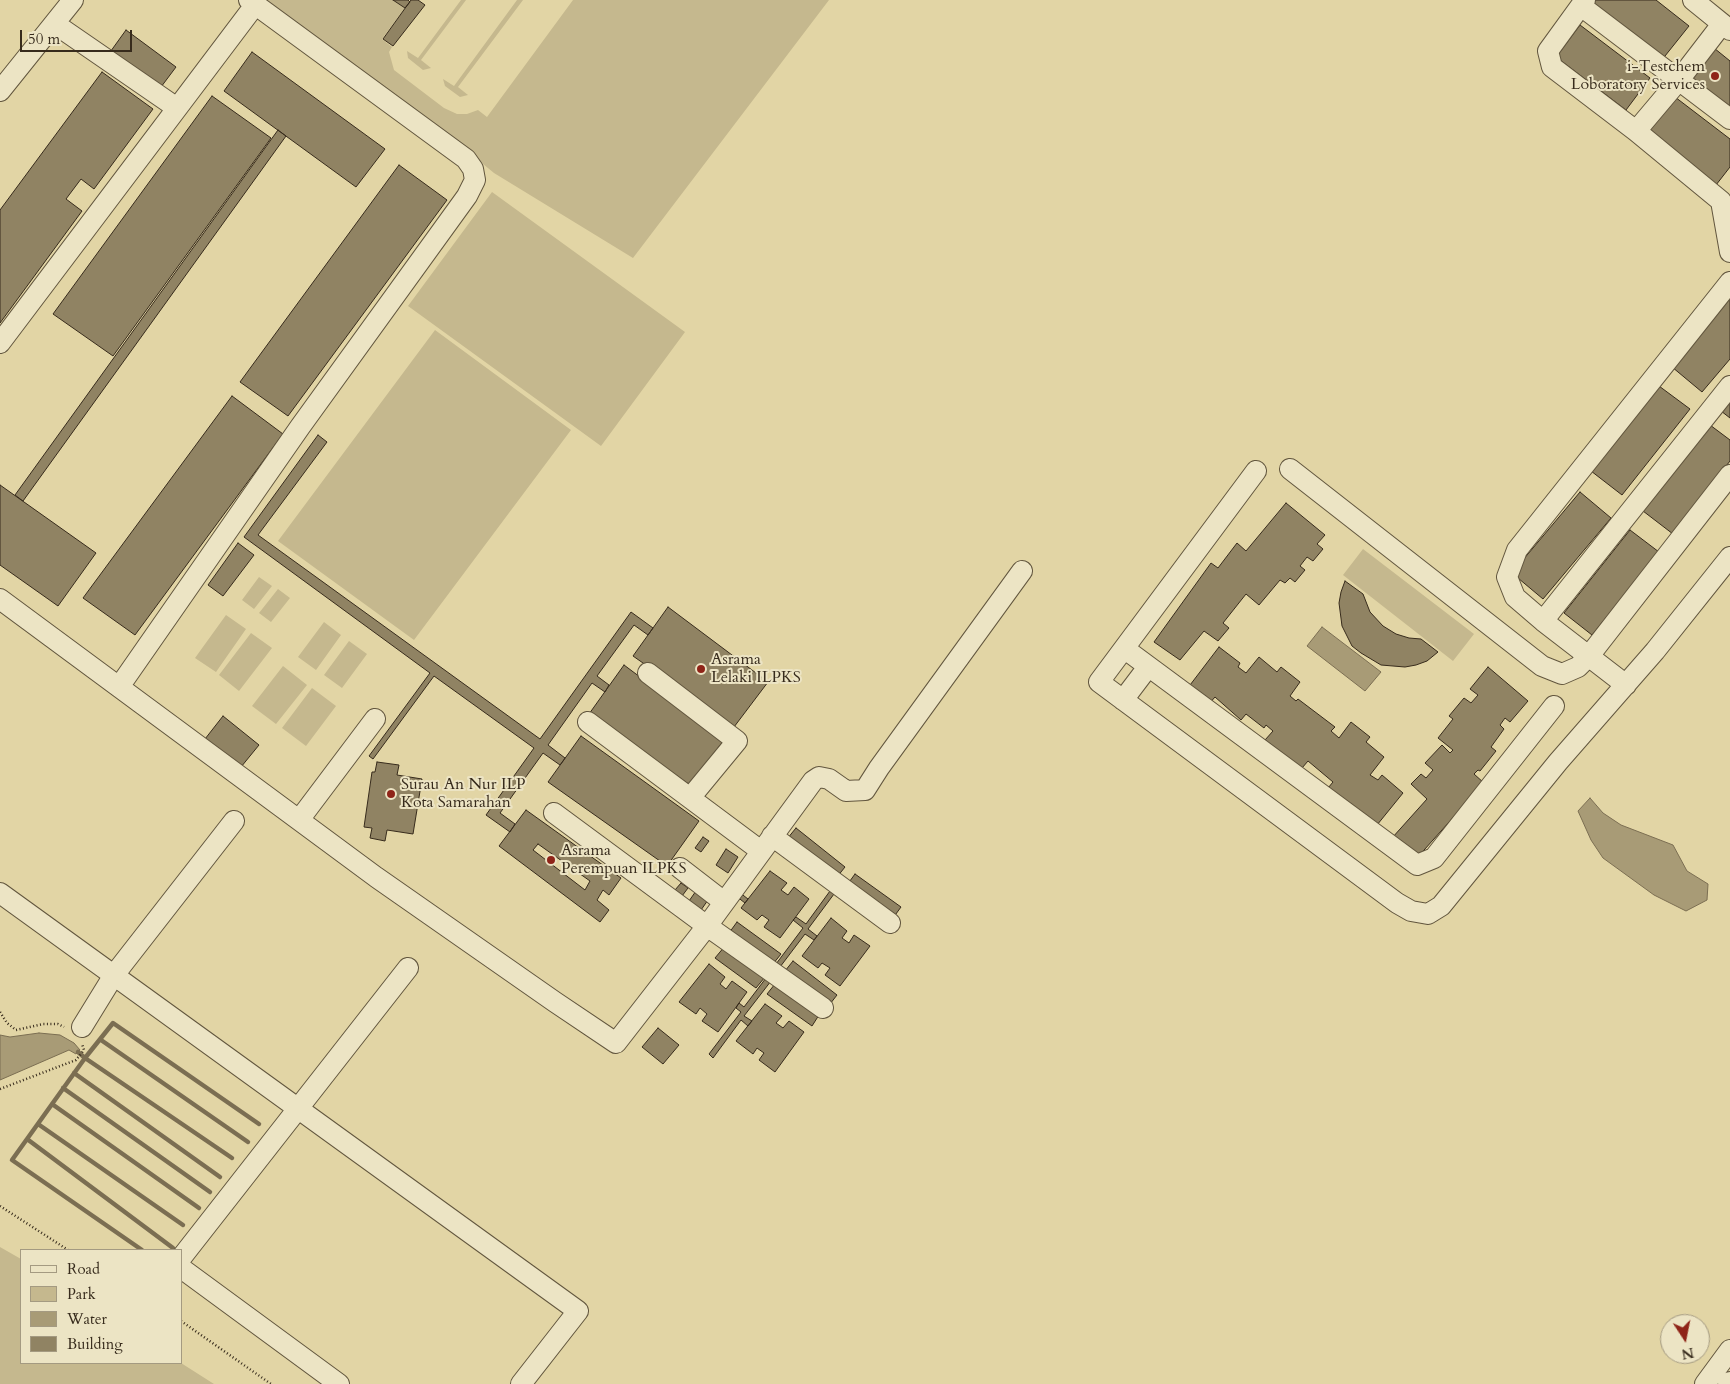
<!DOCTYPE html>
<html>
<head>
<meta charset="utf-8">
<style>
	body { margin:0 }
	#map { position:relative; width:1730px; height:1384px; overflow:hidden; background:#e2d5a5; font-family:Cardo,serif }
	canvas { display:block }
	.legend { position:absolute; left:20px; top:1249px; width:162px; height:115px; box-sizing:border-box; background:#ece4c4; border:1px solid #a49a81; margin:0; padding:6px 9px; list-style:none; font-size:15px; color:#372b1c }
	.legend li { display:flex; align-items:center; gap:10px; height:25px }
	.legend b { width:25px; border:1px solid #a49a81 }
	.north { position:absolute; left:1660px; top:1314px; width:50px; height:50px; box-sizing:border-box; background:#ece4c4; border:1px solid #a49a81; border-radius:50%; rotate:169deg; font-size:14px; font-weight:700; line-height:20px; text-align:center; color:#372b1c }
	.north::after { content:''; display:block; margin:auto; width:18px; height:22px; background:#8f2418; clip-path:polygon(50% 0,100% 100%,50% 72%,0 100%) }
	.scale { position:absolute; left:20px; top:30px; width:112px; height:22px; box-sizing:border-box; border:2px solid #372b1c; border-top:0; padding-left:6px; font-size:15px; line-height:18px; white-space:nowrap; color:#372b1c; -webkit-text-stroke:4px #ece4c4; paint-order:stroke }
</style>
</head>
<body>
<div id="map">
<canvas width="1730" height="1384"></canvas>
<ul class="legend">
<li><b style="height:6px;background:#ece4c4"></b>Road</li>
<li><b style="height:14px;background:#c5b88e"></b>Park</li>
<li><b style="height:14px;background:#a89b76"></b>Water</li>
<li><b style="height:14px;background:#908363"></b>Building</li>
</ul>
<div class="north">N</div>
<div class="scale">50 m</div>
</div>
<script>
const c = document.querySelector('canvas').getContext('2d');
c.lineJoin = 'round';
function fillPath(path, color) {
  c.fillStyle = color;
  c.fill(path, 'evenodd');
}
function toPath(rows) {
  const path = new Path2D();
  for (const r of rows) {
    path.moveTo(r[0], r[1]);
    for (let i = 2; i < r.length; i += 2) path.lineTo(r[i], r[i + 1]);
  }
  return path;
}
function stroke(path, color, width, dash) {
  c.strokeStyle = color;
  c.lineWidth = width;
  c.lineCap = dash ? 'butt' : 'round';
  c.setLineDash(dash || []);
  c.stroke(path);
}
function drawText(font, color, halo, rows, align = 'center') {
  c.font = font + ' Cardo,serif';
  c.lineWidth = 4;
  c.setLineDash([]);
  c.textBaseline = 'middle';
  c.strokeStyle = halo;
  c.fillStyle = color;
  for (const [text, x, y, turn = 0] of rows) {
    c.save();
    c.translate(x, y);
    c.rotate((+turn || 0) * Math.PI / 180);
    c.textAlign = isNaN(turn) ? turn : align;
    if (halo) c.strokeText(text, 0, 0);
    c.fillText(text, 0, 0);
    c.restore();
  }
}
fillPath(toPath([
	[262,0,393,0,405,8,382,39,392,47,389,52,394,70,444,108,457,114,467,114,478,110,487,117,573,0,829,0,633,258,494,173,465,149],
	[461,0,466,0,421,60,431,68,423,70,408,58,407,51,418,58],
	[517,0,523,0,458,87,468,95,460,97,445,86,443,79,454,86],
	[492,192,685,332,601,446,408,306],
	[435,330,571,430,414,640,278,541],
	[1363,549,1474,634,1453,661,1343,575],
	[259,577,272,586,254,609,242,600],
	[278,589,290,598,271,622,259,613],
	[226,615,246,629,216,672,195,658],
	[324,622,341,635,316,670,298,657],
	[251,633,272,648,239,691,219,675],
	[349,641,367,654,342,688,324,675],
	[283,666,307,685,276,724,252,706],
	[312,688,336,706,306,746,282,728],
	[0,1247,21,1259,21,1363,181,1363,214,1384,0,1384]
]), '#c5b88e');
const water = toPath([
	[1322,627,1381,672,1365,691,1307,646,1322,627],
	[1590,798,1603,813,1621,825,1673,845,1687,871,1708,884,1707,900,1686,911,1654,895,1603,858,1591,840,1578,811,1590,798],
	[39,1033,60,1035,74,1043,80,1050,76,1054,69,1050,0,1080,0,1035,10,1037,39,1033]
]);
fillPath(water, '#a89b76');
stroke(water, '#7b6e52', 1);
stroke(toPath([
	[101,1040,248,1142],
	[78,1052,85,1058,12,1160,142,1250],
	[74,1073,220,1177],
	[63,1088,210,1192],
	[52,1104,199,1208],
	[38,1124,183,1225],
	[27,1139,173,1248],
	[232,1158,85,1058,113,1023,259,1124]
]), '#7b6e52', 4.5);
const building = toPath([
	[393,0,408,0,410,2,405,8,393,0],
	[411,0,418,0,425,5,393,46,383,39,411,0],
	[1593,0,1656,0,1689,26,1661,61,1590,3,1593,0],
	[1580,25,1650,78,1626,110,1556,57,1580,25],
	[126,30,176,67,158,91,108,55,126,30],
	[1714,48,1730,61,1730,111,1689,78,1714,48],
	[252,52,385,149,356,187,224,91,252,52],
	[102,72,153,109,94,189,81,179,66,199,82,211,0,323,0,210,102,72],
	[212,96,271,138,113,356,53,314,212,96],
	[1675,97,1730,139,1730,167,1716,185,1647,132,1675,97],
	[278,130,286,136,23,501,15,495,278,130],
	[399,165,447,200,288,416,240,382,399,165],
	[1730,297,1730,359,1702,392,1672,367,1730,297],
	[1659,386,1690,409,1622,495,1591,471,1659,386],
	[232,396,283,434,135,635,83,598,232,396],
	[1730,399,1730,418,1721,411,1730,399],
	[1710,425,1730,440,1730,461,1673,534,1643,511,1710,425],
	[318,435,327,442,258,535,540,739,631,612,653,628,648,635,634,625,597,676,609,685,605,692,592,683,548,745,565,758,563,761,560,765,543,753,500,813,515,824,510,832,486,815,534,748,434,676,373,759,369,756,430,673,244,537,318,435],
	[0,485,96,553,58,606,0,565,0,485],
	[1580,492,1611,518,1543,599,1512,573,1580,492],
	[1286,503,1325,535,1317,544,1323,549,1313,561,1307,557,1300,566,1305,570,1295,582,1290,578,1285,583,1280,580,1259,605,1246,594,1223,623,1229,628,1218,641,1204,631,1180,660,1154,642,1211,563,1218,568,1237,543,1246,551,1286,503],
	[1630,530,1659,552,1592,635,1564,613,1630,530],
	[238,543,254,555,223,596,208,585,238,543],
	[1345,581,1363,594,1370,612,1383,626,1396,634,1409,638,1421,639,1438,652,1427,661,1416,665,1405,667,1381,665,1361,653,1352,646,1342,626,1339,603,1341,592,1345,581],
	[668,607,768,682,734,727,633,656,668,607],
	[1219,647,1240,663,1238,667,1246,673,1259,657,1277,672,1281,667,1300,682,1290,696,1296,701,1298,699,1335,727,1331,731,1339,738,1351,722,1370,737,1366,742,1384,757,1370,775,1378,780,1382,775,1403,793,1377,825,1328,788,1333,782,1308,761,1302,768,1265,740,1273,731,1266,725,1264,728,1246,714,1241,720,1215,697,1208,705,1187,689,1219,647],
	[624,665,724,740,690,785,589,714,624,665],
	[1488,667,1528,701,1510,722,1505,718,1500,725,1504,729,1491,747,1496,751,1480,771,1478,770,1474,774,1484,783,1416,859,1392,838,1427,799,1411,784,1421,774,1426,778,1433,770,1425,763,1442,745,1450,753,1453,750,1438,738,1453,719,1449,716,1464,698,1471,703,1478,695,1470,689,1488,667],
	[223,716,259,745,241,767,205,739,223,716],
	[581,736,699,821,667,866,548,782,581,736],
	[377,762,399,765,397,775,422,779,413,834,387,830,385,841,370,838,372,828,364,827,372,772,375,772,377,762],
	[526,810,621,878,609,895,603,890,597,900,609,910,600,922,499,846,526,810],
	[538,844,590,881,585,890,533,850,538,844],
	[796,828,845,867,837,877,787,839,796,828],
	[703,837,709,841,701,852,695,848,703,837],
	[726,849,738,857,728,873,716,865,726,849],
	[770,871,787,883,781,890,788,895,794,887,809,899,780,938,764,927,769,920,762,915,757,920,741,908,770,871],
	[855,874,901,907,893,918,847,885,855,874],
	[681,883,688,888,682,896,675,890,681,883],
	[696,891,708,900,701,910,689,901,696,891],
	[830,891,834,894,808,929,817,936,814,940,805,934,780,967,776,964,803,928,793,920,796,917,806,924,830,891],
	[739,892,748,899,745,903,736,896,739,892],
	[831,918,847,931,842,938,849,943,854,935,870,946,840,986,825,975,830,968,822,963,818,968,802,956,831,918],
	[737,922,781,954,773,964,729,933,737,922],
	[725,946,765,977,756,988,715,958,725,946],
	[793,961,837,995,830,1004,785,971,793,961],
	[709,964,725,977,720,984,726,989,732,981,747,992,718,1032,702,1021,707,1014,700,1008,696,1014,679,1002,709,964],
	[766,978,771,981,744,1016,752,1021,748,1026,741,1020,713,1058,709,1054,741,1012,736,1008,739,1003,744,1007,766,978],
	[775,984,819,1015,812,1026,767,994,775,984],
	[765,1004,782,1016,776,1023,783,1028,789,1021,804,1032,775,1072,759,1060,764,1053,757,1048,753,1054,736,1041,765,1004],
	[658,1028,679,1045,663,1064,642,1047,658,1028]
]);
fillPath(building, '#908363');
stroke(building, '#372b1c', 1);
const minor = toPath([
	[1585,0,1548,51,1552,67,1636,131,1721,201,1730,252],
	[1693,0,1730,30],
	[1581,6,1730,119],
	[55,24,177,108],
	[0,91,73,0],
	[1636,131,1679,80,1722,24],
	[0,343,255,5],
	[1290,469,1542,666,1562,674,1578,667,1589,656,1730,475],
	[1256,471,1099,682,1397,903,1411,911,1428,914,1441,906,1558,762,1655,651,1730,557],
	[0,599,376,877,555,1002,616,1043,707,926,823,1008],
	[1543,621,1730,386],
	[1125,649,1417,865,1434,858,1554,706],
	[648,673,737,741,690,798],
	[1626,685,1543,621,1515,597,1507,577,1517,550,1730,282],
	[119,687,300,427,467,196,475,180,473,169,466,159,249,0],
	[1123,700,1148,667],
	[588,722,761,851],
	[554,813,707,926,813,781,819,777,829,779,846,791,865,790,879,768,1022,571],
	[299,820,375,719],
	[772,836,890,923],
	[680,868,724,902],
	[0,893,578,1311,521,1384],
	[82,1027,114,975,234,821],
	[181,1258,408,968],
	[181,1268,339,1384],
	[1705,1384,1730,1350],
	[1728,1384,1730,1382]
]);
stroke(minor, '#62563e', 22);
stroke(toPath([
	[0,1012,7,1023,16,1030,43,1024,58,1024,64,1027],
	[0,1089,76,1060,84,1050,82,1044],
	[0,1206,68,1250],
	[181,1321,271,1384]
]), '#372b1c', 2.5, [1, 2.5]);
stroke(minor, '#ece4c4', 20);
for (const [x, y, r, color] of [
	[1715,76,5,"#8f2418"],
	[701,669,5,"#8f2418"],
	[391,794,5,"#8f2418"],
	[551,860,5,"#8f2418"]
]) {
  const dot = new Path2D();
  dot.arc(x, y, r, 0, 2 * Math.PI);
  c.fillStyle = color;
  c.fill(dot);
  stroke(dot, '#ece4c4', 2);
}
drawText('16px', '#372b1c', '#ece4c4', [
	["i-Testchem",1705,67,"right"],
	["Loboratory Services",1705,85,"right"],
	["Asrama",711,660],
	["Lelaki ILPKS",711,678],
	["Surau An Nur ILP",401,785],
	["Kota Samarahan",401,803],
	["Asrama",561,851],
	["Perempuan ILPKS",561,869]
], 'left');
</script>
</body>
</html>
